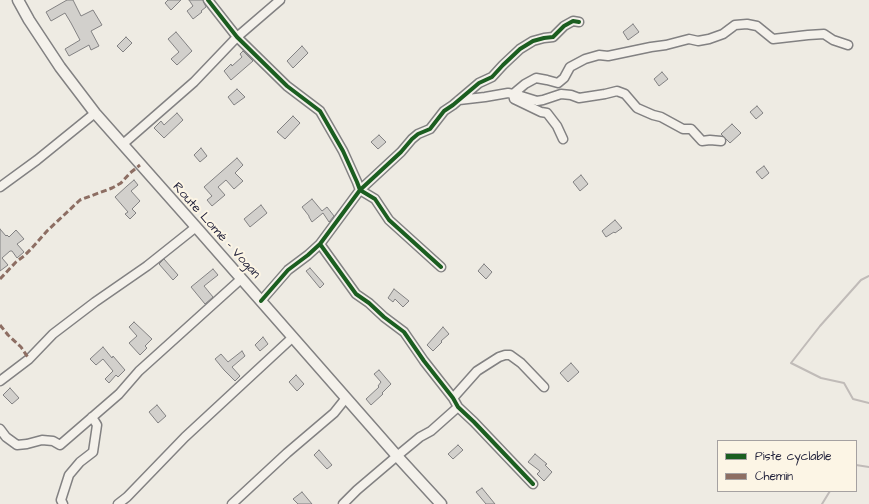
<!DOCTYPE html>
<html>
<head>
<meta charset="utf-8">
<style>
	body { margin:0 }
	#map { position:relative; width:869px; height:504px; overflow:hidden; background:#eeebe3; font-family:"Architects Daughter",sans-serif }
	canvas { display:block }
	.legend { position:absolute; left:717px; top:440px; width:140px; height:52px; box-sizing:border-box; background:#fcf5e5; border:1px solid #a5a1a1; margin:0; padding:5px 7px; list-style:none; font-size:12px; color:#22223b }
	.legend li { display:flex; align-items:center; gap:8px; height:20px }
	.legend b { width:20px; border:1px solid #a5a1a1 }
</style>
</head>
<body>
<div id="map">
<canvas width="869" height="504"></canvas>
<ul class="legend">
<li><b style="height:5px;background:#1b5e20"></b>Piste cyclable</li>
<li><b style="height:5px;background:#8d6e63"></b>Chemin</li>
</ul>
</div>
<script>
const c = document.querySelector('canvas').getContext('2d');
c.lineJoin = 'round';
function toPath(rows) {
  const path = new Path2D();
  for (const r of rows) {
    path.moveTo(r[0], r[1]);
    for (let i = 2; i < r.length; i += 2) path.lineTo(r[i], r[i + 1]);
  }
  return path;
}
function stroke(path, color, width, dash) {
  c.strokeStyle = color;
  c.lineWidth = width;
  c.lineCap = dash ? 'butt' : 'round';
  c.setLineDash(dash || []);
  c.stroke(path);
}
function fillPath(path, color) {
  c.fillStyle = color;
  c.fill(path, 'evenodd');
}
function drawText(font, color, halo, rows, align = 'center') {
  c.font = font + ' "Architects Daughter",sans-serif';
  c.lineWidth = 4;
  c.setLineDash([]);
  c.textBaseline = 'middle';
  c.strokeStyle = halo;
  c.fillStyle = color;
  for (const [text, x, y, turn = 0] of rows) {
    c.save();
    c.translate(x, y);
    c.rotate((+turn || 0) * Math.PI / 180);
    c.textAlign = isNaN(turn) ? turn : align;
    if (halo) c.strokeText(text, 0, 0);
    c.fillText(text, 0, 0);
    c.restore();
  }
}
stroke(toPath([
	[869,276,861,280,820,326,791,363,821,378,844,383,853,399,869,403],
	[856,465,869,467],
	[822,504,830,491]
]), '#c0bbb8', 2);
const building = toPath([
	[67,0,73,0,81,16,93,10,102,25,91,31,99,46,91,50,89,45,69,56,65,49,80,40,71,23,65,13,51,21,46,12,67,0],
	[168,0,181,0,171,10,165,3,168,0],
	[189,0,203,0,206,7,201,11,202,12,193,19,187,11,193,6,189,0],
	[633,24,639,32,628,40,623,32,633,24],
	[176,32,192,51,177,65,171,59,179,52,168,39,176,32],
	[126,37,132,43,123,52,117,46,126,37],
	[302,46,308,53,293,68,287,61,302,46],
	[243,51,253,61,231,80,224,71,231,64,232,66,242,57,240,54,243,51],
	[662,72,668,79,659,86,654,79,662,72],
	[237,89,245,97,234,105,228,97,237,89],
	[757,106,763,113,756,119,750,112,757,106],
	[177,113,183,120,164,138,154,128,161,121,164,125,177,113],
	[293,116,300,123,285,139,277,132,293,116],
	[732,124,741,133,730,143,721,134,732,124],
	[379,135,386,142,378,149,371,142,379,135],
	[201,148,207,156,200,162,194,155,201,148],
	[237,158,243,165,235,173,243,181,234,189,226,180,218,187,225,195,212,206,207,200,212,196,204,187,237,158],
	[764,166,769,173,762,179,756,172,764,166],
	[581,175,588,184,580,191,573,182,581,175],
	[134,180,138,185,131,191,140,201,132,209,136,213,130,219,125,214,128,212,115,197,127,186,134,180],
	[312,199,322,211,327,207,334,216,329,222,323,213,312,222,309,217,309,216,302,207,312,199],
	[261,205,267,213,250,227,244,219,261,205],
	[615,220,622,228,615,233,614,232,606,237,602,231,615,220],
	[0,229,6,236,7,235,9,237,16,230,24,239,17,244,24,252,17,258,12,251,10,251,2,258,8,265,0,271,0,229],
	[164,259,178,275,173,280,159,264,164,259],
	[484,264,492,272,486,279,478,271,484,264],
	[310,268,324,284,320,288,306,271,310,268],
	[213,269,218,275,204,286,213,297,205,304,191,287,213,269],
	[394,289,409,301,403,307,395,299,393,302,388,298,394,289],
	[134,322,152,339,145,346,147,348,140,355,129,343,137,336,129,327,134,322],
	[443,327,449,334,441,341,442,342,433,351,427,345,443,327],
	[263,337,268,344,260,351,255,345,263,337],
	[103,347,112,358,113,356,125,370,118,377,116,375,109,383,105,379,113,371,103,359,96,365,90,359,103,347],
	[242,351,245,356,232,367,240,376,235,381,224,370,215,359,221,354,228,362,242,351],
	[571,363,579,372,568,382,560,373,571,363],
	[379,370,391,384,382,393,383,394,371,405,366,399,379,387,378,386,381,382,374,374,379,370],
	[296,375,304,384,297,391,289,382,296,375],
	[10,388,19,398,12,404,3,395,10,388],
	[157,405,166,416,158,423,149,412,157,405],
	[458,445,463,450,453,459,448,454,458,445],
	[319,450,332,465,327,469,314,455,319,450],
	[535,454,547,464,545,465,552,472,544,481,537,474,540,471,528,462,535,454],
	[482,488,495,504,486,504,476,492,482,488],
	[302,492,312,504,298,504,293,499,302,492]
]);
fillPath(building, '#d2d0cc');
stroke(building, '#828182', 1);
const minor = toPath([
	[208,0,237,37,287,86,320,111,343,151,357,182,360,190,375,199,389,220,441,267],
	[459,100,485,97,508,93,513,94,525,84,536,78,547,80,558,83,564,78,570,67,585,59,599,55,608,56,651,47,666,45,689,39,698,41,709,39,723,34,735,25,747,24,757,26,773,39,808,35,824,34,833,40,848,45],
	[563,139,557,126,547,113,541,112,514,99,513,94,521,96,537,101,543,100,561,94,571,95,579,98,605,94,617,91,625,94,637,108,653,115,661,117,683,129,691,129,702,141,710,140,721,141],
	[123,144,194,82,237,37,280,0],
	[0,187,37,160,95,113],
	[320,244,356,294,369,303,384,317,404,332,424,361,453,398,458,407,474,422,533,484],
	[261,301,288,270,308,255,320,244,360,190,401,152,412,139,418,134,430,129,444,111,453,105,479,83,492,77,503,65,520,49,533,41,544,38,553,37,564,26,573,21,579,22],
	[0,381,29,359,53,334,95,302,147,266,196,227],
	[453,398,477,371,499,357,505,355,510,355,521,363,544,387],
	[0,429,6,437,17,445,27,444,42,440,53,441,60,445,119,394,139,371,159,353,241,279],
	[63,504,61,500,69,475,80,462,93,452,97,425,92,417],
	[118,504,127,497,185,437,293,337],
	[232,504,287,453,334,413,346,398],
	[343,504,357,490,397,456,420,437,431,431,458,407]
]);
const major = toPath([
	[18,0,29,20,60,67,95,113,196,227,397,456,441,504]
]);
stroke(minor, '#828182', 11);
stroke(major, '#828182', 13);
stroke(minor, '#f4f1eb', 8);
stroke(major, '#f4f1eb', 10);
stroke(toPath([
	[0,279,16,262,24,256,31,249,47,231,80,200,112,188,121,183,130,173,140,165],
	[0,325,8,335,21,347,29,359]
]), '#8d6e63', 3, [6, 3]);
stroke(toPath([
	[208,0,237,37,287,86,320,111,343,151,357,182,360,190,375,199,389,220,441,267],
	[320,244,356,294,369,303,384,317,404,332,424,361,453,398,458,407,474,422,533,484],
	[261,301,288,270,308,255,320,244,360,190,401,152,412,139,418,134,430,129,444,111,453,105,479,83,492,77,503,65,520,49,533,41,544,38,553,37,564,26,573,21,579,22]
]), '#1b5e20', 4);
drawText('13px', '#22223b', '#fcf5e5', [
	["Route Lomé - Vogan",216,231,48]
]);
</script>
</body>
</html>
